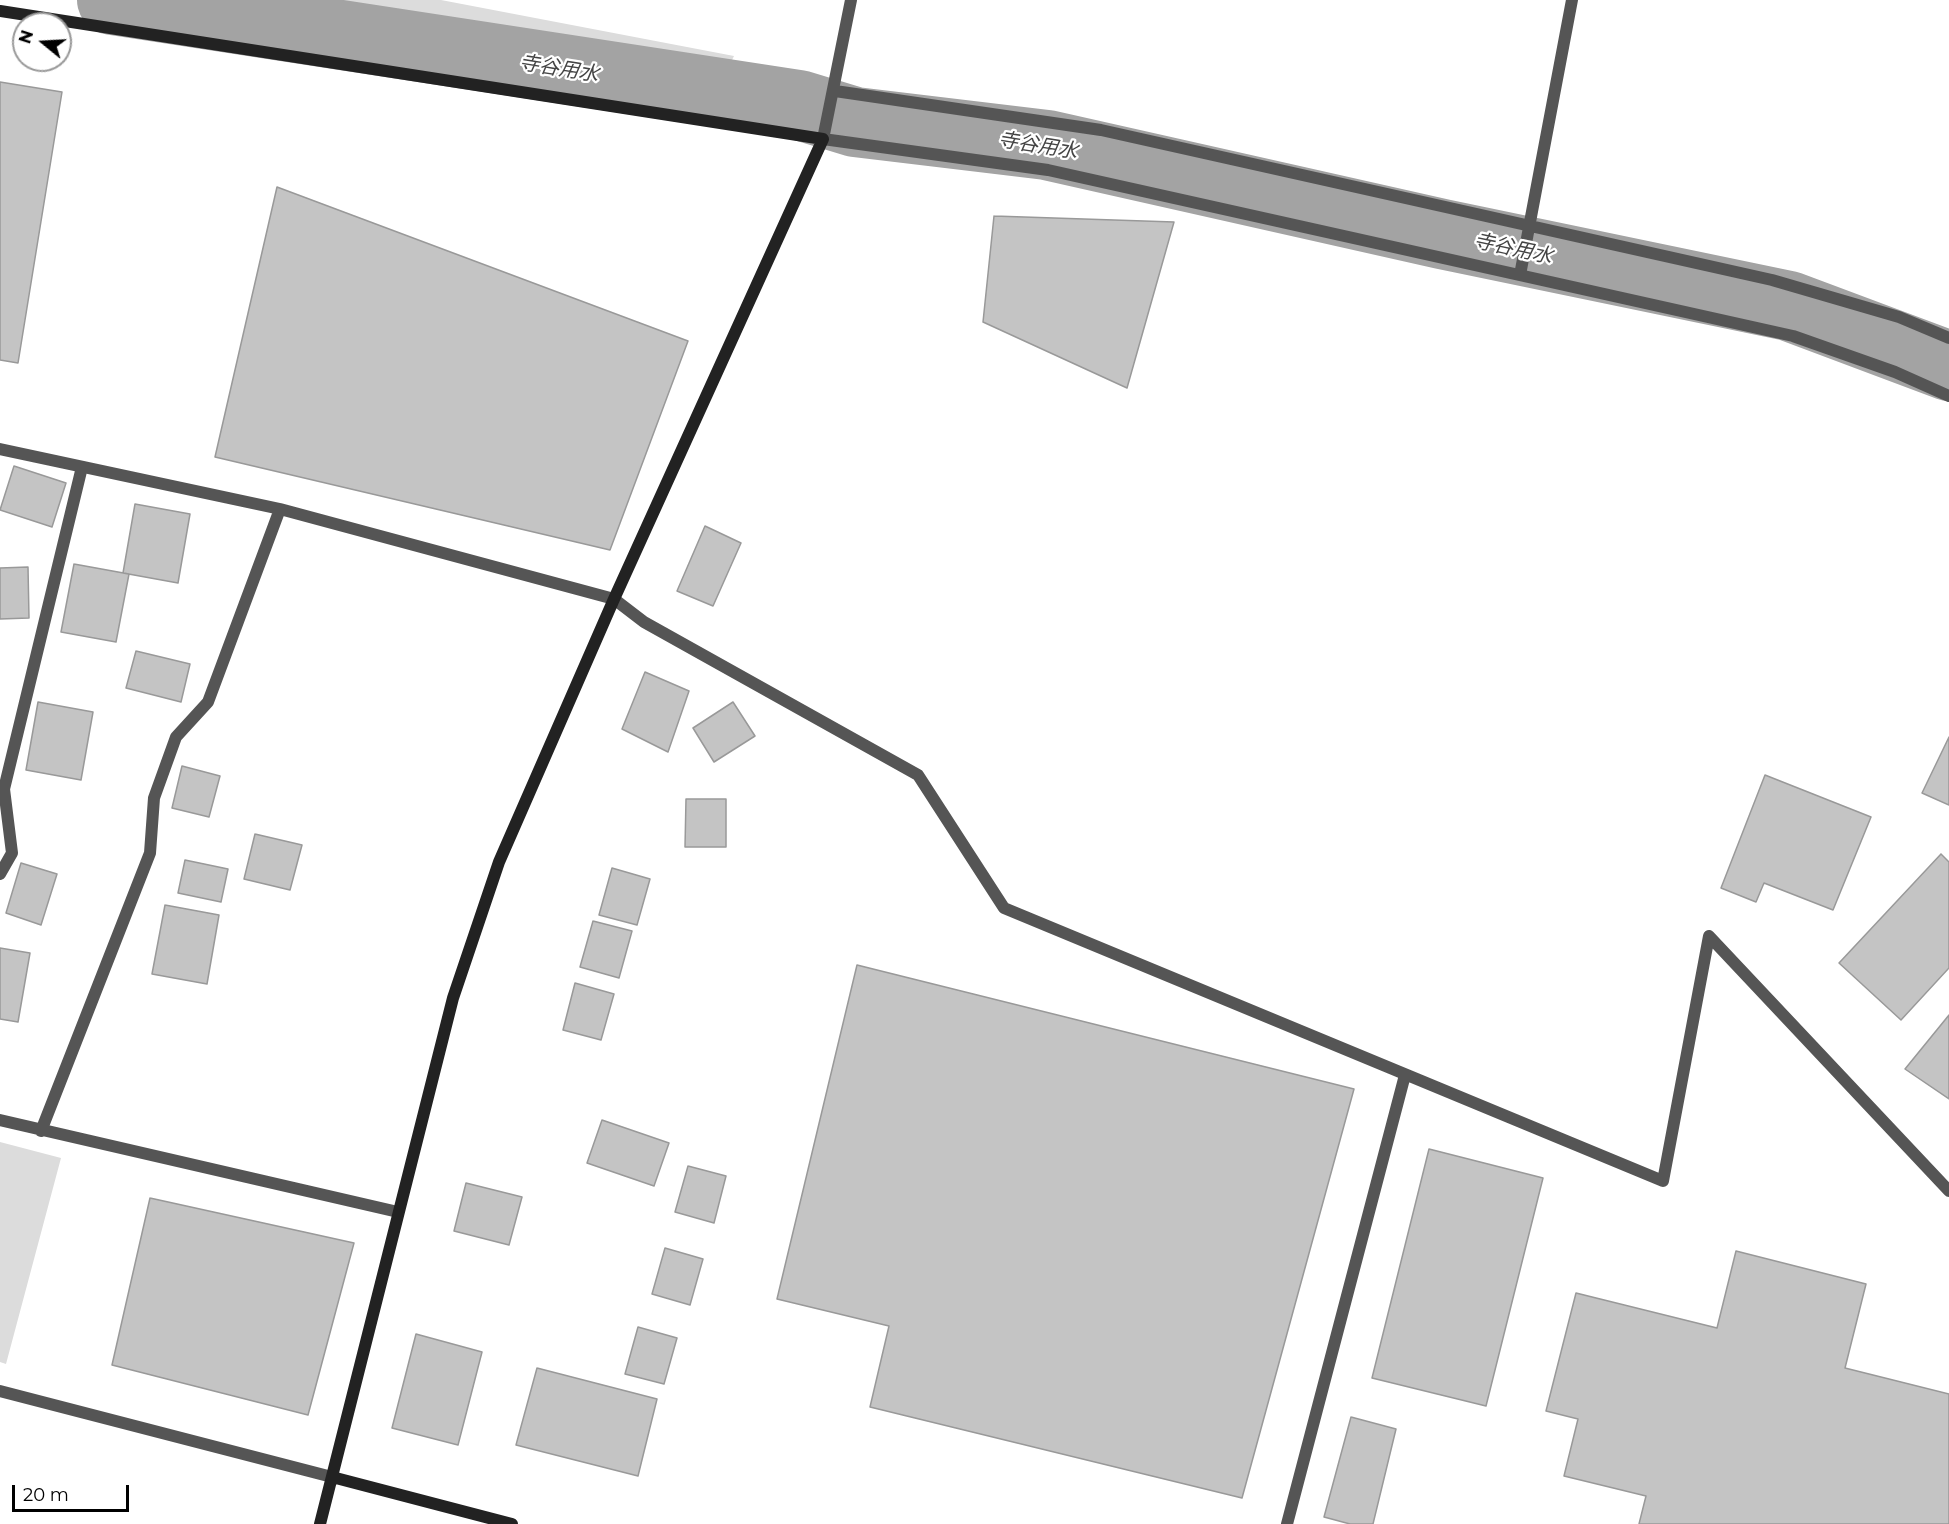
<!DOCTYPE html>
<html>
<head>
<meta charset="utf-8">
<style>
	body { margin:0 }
	#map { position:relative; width:1949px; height:1524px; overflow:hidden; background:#fff; font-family:Montserrat,sans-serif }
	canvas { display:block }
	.north { position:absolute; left:12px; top:12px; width:60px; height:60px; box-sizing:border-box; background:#fff; border:2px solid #999; border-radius:50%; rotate:288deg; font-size:16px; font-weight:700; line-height:24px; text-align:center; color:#000 }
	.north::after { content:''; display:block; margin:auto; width:21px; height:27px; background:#000; clip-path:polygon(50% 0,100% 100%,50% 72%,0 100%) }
	.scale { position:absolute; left:12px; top:1485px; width:117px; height:27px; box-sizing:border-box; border:3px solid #000; border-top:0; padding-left:8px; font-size:18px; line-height:21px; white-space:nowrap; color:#000; -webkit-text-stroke:4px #fff; paint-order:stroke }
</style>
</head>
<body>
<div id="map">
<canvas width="1949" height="1524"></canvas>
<div class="north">N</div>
<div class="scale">20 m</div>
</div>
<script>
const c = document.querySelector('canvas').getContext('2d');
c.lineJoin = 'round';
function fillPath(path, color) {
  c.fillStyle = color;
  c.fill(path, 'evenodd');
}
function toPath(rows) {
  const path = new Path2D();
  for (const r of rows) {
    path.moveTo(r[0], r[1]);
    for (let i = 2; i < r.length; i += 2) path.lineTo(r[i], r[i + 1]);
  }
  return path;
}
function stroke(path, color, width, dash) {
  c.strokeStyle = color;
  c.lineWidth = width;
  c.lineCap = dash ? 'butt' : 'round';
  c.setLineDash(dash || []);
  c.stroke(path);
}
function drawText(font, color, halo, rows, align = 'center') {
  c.font = font + ' Montserrat,"Noto Sans JP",sans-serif';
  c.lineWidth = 4.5;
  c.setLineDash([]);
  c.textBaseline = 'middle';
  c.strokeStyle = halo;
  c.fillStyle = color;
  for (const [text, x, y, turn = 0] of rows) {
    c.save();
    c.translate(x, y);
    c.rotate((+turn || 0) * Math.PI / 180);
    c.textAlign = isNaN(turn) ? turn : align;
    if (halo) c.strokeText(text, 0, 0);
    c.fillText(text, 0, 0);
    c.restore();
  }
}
fillPath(toPath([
	[112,0,182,0,176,10],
	[232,0,441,0,734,56,722,80,232,2],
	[0,1142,61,1158,6,1364,0,1362]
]), '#dcdcdc');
stroke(toPath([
	[112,0,799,105,855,122,1047,145,1442,234,1789,306,1949,366]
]), '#a3a3a3', 70);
const building = toPath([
	[0,82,62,92,18,363,0,360,0,82],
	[277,187,688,341,610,550,215,457,277,187],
	[994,216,1174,222,1127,388,983,322,994,216],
	[14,466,66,483,52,527,0,510,14,466],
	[135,504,190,514,178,583,123,573,135,504],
	[705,526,741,543,713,606,677,591,705,526],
	[74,564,129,574,116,642,61,632,74,564],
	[28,567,29,618,0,619,0,568,28,567],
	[136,651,190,664,181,702,126,688,136,651],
	[645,672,689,691,668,752,622,729,645,672],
	[38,702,93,712,81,780,26,770,38,702],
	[733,702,755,736,714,762,693,728,733,702],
	[1949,737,1949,805,1922,793,1949,737],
	[182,766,220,776,209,817,172,808,182,766],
	[1765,775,1871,817,1833,910,1764,883,1756,902,1721,888,1765,775],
	[686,799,726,799,726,847,685,847,686,799],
	[255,834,302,845,290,890,244,879,255,834],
	[1941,854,1949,862,1949,968,1901,1020,1839,963,1941,854],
	[185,860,228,869,221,902,178,893,185,860],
	[21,863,57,874,41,925,6,913,21,863],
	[612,868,650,879,637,925,599,915,612,868],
	[165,905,219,915,207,984,152,974,165,905],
	[593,921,632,931,619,978,580,967,593,921],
	[0,948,30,953,18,1022,0,1019,0,948],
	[857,965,1354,1089,1242,1498,870,1407,889,1326,777,1299,857,965],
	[575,983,614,994,601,1040,563,1030,575,983],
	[1949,1015,1949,1099,1905,1069,1949,1015],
	[602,1120,669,1143,654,1186,587,1163,602,1120],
	[1429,1149,1543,1178,1486,1406,1372,1378,1429,1149],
	[688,1166,726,1176,714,1223,675,1212,688,1166],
	[466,1183,522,1197,509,1245,454,1231,466,1183],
	[150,1198,354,1243,308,1415,112,1365,150,1198],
	[665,1248,703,1259,690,1305,652,1294,665,1248],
	[1736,1251,1866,1284,1845,1368,1949,1394,1949,1524,1639,1524,1646,1496,1564,1476,1578,1419,1546,1411,1576,1293,1717,1328,1736,1251],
	[638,1327,677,1338,664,1384,625,1374,638,1327],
	[416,1334,482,1352,458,1445,392,1428,416,1334],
	[537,1368,657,1399,638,1476,516,1445,537,1368],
	[1351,1417,1396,1429,1373,1524,1350,1524,1324,1517,1351,1417]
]);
fillPath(building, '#c4c4c4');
stroke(building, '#999', 1.5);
stroke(toPath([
	[851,0,823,139,1048,170,1793,336,1895,372,1949,396],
	[835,91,1101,130,1772,280,1899,317,1949,338],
	[1520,275,1572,0],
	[0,449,280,509,614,599,644,622,918,775,1004,908,1663,1181,1709,936,1949,1191],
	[0,874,12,853,4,789,82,467],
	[0,1120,398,1212],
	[41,1131,150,853,154,798,176,737,208,702,280,509],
	[0,1391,332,1477],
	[1287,1524,1405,1075]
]), '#555', 12);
stroke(toPath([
	[0,11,823,139,614,599,499,862,453,998,320,1524],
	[332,1477,512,1524]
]), '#222', 12);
drawText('italic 20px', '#444', '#fff', [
	["寺谷用水",559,69,9],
	["寺谷用水",1038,146,9],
	["寺谷用水",1513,249,12]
]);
</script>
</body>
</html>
